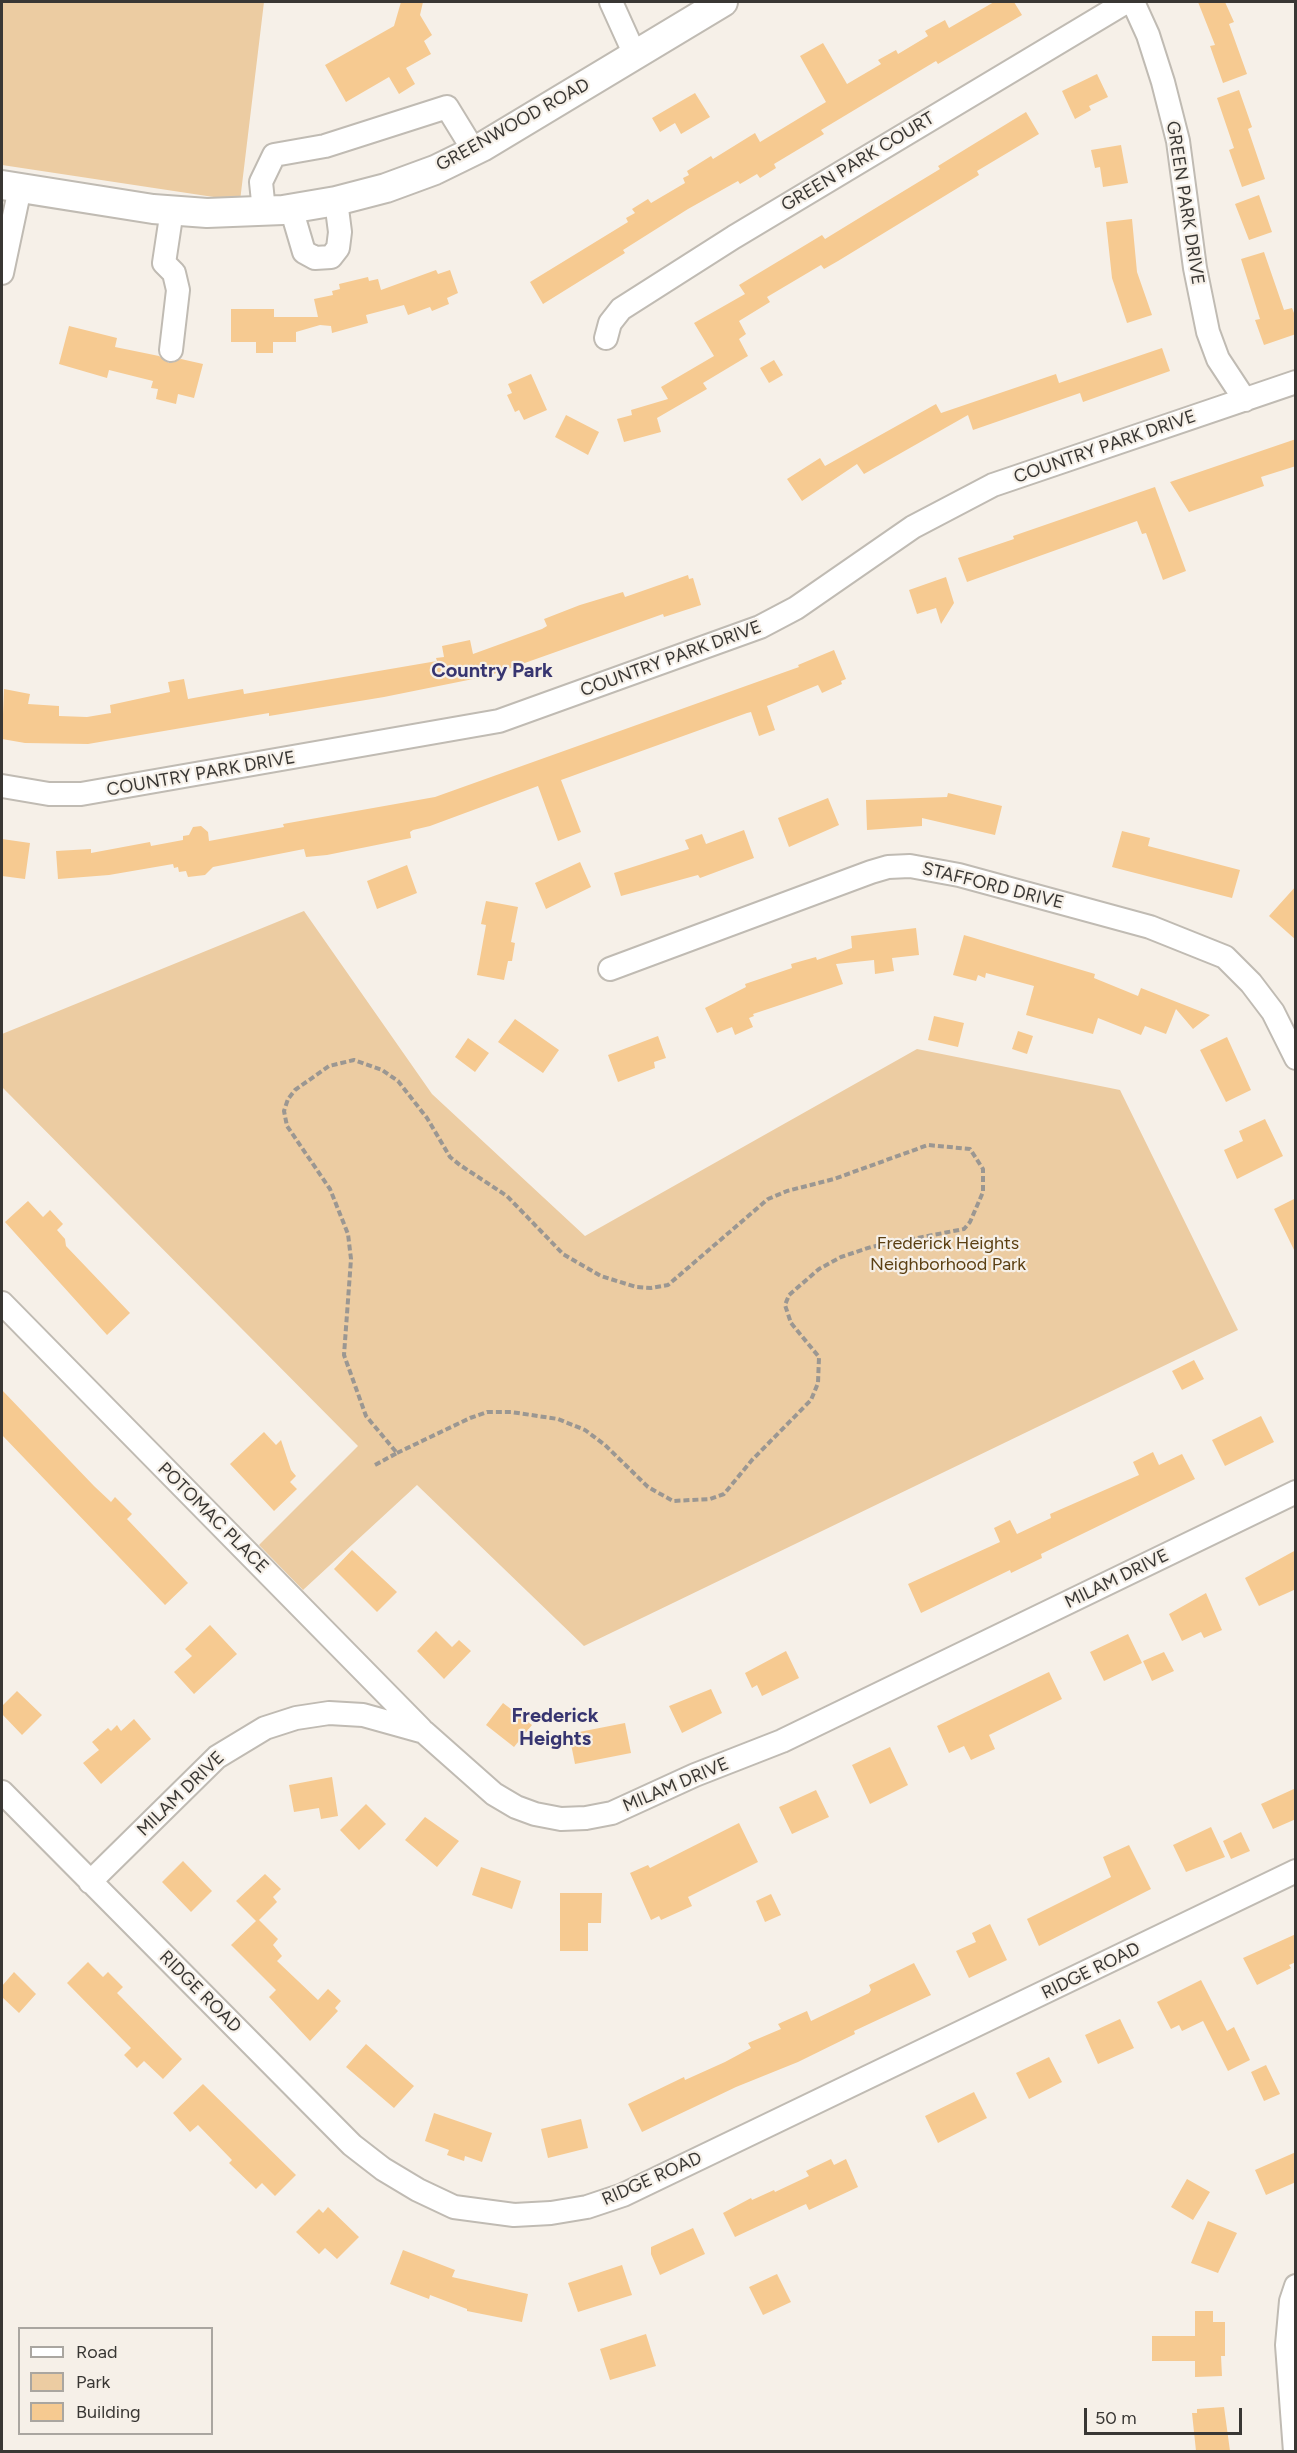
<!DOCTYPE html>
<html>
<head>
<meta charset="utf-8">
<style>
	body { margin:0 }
	#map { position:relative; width:1297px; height:2453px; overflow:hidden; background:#f6f0e8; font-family:Figtree,sans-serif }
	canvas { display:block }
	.frame { position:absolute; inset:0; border:3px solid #393734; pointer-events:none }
	.legend { position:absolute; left:18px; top:2327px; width:195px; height:108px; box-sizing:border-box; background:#f6f0e8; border:2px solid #aaa6a0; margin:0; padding:8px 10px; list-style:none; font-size:18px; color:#393734 }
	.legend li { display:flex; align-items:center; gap:12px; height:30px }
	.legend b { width:30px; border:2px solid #aaa6a0 }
	.scale { position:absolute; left:1084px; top:2408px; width:158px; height:27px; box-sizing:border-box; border:3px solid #393734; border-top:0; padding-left:8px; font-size:18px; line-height:21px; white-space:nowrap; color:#393734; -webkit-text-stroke:4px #f6f0e8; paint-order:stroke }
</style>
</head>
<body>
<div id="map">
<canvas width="1297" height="2453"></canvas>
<div class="frame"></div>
<ul class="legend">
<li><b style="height:8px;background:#fff"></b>Road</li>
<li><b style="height:16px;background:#eccca2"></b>Park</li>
<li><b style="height:16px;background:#f6ca91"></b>Building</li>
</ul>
<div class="scale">50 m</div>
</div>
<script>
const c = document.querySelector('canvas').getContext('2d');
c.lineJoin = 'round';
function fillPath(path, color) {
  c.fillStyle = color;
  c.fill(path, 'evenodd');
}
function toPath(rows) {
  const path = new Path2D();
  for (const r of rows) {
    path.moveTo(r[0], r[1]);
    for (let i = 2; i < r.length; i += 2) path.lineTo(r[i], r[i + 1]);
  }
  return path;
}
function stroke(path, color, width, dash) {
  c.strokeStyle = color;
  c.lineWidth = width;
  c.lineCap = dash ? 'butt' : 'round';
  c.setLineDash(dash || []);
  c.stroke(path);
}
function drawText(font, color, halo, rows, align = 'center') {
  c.font = font + ' Figtree,sans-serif';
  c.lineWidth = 4.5;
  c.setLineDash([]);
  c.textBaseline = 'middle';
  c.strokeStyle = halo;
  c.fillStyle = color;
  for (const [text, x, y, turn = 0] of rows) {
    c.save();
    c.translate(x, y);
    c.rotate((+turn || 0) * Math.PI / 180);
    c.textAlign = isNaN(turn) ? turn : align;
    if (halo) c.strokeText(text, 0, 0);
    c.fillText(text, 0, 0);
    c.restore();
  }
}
fillPath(toPath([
	[2,2,264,2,240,201,2,165],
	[304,911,432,1094,585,1236,917,1049,1120,1090,1238,1330,584,1646,417,1485,303,1590,259,1545,358,1446,2,1087,2,1034]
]), '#eccca2');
fillPath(toPath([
	[401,2,423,2,420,15,432,35,424,41,431,54,406,68,415,84,399,94,389,77,346,102,325,65,394,26],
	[994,2,1014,2,1022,15,938,64,936,61,821,130,824,134,774,164,776,168,760,178,757,174,740,184,738,181,688,209,623,250,625,253,543,304,530,282,628,222,626,218,635,213,632,209,648,199,651,203,685,183,683,178,689,175,687,171,711,156,713,159,755,133,760,142,826,102,800,56,823,43,847,84,881,64,878,60,896,50,898,54,928,36,925,31,945,20,949,28],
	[1198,2,1225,2,1234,22,1229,24,1247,74,1223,83,1210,46,1215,45],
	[1097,74,1108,97,1089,106,1091,110,1075,119,1062,91],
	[1239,90,1252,127,1248,129,1265,179,1242,187,1229,150,1234,148,1217,98],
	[695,93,710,117,681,134,675,123,660,132,652,118],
	[1026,112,1039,134,977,171,979,175,838,261,824,269,821,265,767,297,770,302,739,321,746,334,739,339,748,356,703,383,707,389,657,418,661,432,624,442,617,419,632,415,631,410,668,399,661,387,714,356,694,323,745,294,739,285,822,235,825,239,874,209,940,169,938,166],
	[1121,145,1128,183,1103,187,1100,167,1095,168,1091,150],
	[1259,195,1272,232,1249,240,1235,204],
	[1132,219,1137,272,1152,315,1127,323,1112,278,1106,222],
	[1264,252,1284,310,1292,308,1296,318,1296,334,1264,345,1255,320,1260,319,1241,259],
	[436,270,438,274,450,270,458,293,447,298,449,304,432,311,430,307,408,315,404,305,366,315,368,323,332,333,331,326,320,325,296,332,296,342,273,342,273,353,256,353,256,342,231,342,231,309,274,309,274,317,318,317,314,299,333,295,332,291,340,289,339,284,368,277,369,281,378,279,381,290],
	[69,326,117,338,115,347,159,356,169,363,181,359,203,364,194,398,178,394,176,404,156,399,158,389,151,388,153,381,109,370,107,378,59,364],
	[1162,348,1170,371,1083,402,1080,393,973,430,968,415,864,474,857,464,802,501,787,479,820,458,825,466,936,404,941,413,1056,374,1059,383],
	[774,360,783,375,769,383,760,368],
	[531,374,547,410,524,420,519,410,515,412,507,395,512,393,508,384],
	[566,415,599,432,588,455,555,437],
	[1296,439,1296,466,1261,477,1264,486,1189,512,1170,482],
	[1155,487,1186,571,1163,580,1146,533,1142,534,1137,521,967,582,958,558,1014,539,1013,536],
	[688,575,689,579,693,578,701,605,664,617,663,614,488,676,384,697,269,716,269,713,88,744,25,743,2,739,4,689,30,694,28,704,59,706,59,716,87,717,111,713,110,705,170,692,168,682,184,679,188,699,243,689,244,694,437,661,436,658,444,657,442,646,470,640,473,654,542,629,547,626,544,619,580,605,623,592,625,597],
	[946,577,954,603,941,624,936,608,917,614,909,590],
	[834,650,846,679,841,681,842,684,822,693,818,685,767,706,775,730,759,736,751,712,747,713,561,780,581,832,558,841,538,786,430,826,413,830,410,832,411,838,327,855,306,857,304,849,213,867,205,875,188,877,186,871,179,872,178,867,174,868,173,864,109,875,58,879,56,851,91,849,91,853,150,842,151,846,183,840,183,836,189,835,193,827,201,826,208,832,209,841,284,827,283,824,435,797,799,667,798,665],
	[948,793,1002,806,995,835,922,818,922,826,867,830,866,800,947,797],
	[828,798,839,825,789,847,778,818],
	[744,830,754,858,700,878,698,875,621,896,614,873,689,849,685,840,702,834,706,844],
	[1122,831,1150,838,1148,846,1240,870,1232,898,1112,867],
	[2,839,30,843,25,879,2,876],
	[580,862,591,887,546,909,535,883],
	[407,865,417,893,377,909,367,881],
	[1296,886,1296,940,1269,916],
	[486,901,518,907,511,942,515,943,512,961,508,961,504,980,477,975,486,925,481,924],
	[916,928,919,955,892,958,894,971,875,974,874,960,836,964,843,984,753,1014,754,1016,749,1018,753,1027,735,1035,732,1027,717,1033,705,1008,746,987,745,984,792,968,791,964,816,957,817,960,852,948,851,936],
	[964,935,1095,974,1094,978,1138,996,1141,988,1210,1015,1193,1029,1176,1009,1166,1034,1145,1026,1141,1035,1098,1018,1093,1034,1026,1015,1034,986,986,973,985,978,978,975,976,981,953,975],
	[934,1016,964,1023,958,1047,928,1040],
	[515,1019,559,1050,543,1073,498,1042],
	[1018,1031,1033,1036,1027,1054,1012,1049],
	[658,1036,666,1058,654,1062,655,1068,618,1082,608,1055],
	[1227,1037,1251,1090,1226,1102,1200,1050],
	[468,1038,489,1053,475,1072,455,1057],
	[1265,1119,1283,1156,1237,1179,1224,1150,1243,1141,1239,1131],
	[1296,1198,1296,1254,1274,1209],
	[28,1201,43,1217,50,1210,63,1224,57,1230,65,1239,66,1246,130,1313,107,1335,5,1222],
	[1194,1360,1204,1379,1182,1390,1172,1371],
	[2,1390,94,1486,111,1502,115,1497,132,1514,127,1519,188,1583,165,1605,2,1435],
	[1261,1416,1274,1442,1225,1466,1212,1440],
	[264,1432,276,1445,281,1440,291,1470,296,1476,290,1482,297,1489,274,1511,230,1464],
	[1153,1452,1159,1465,1182,1454,1195,1479,1041,1554,1042,1558,1011,1573,1010,1570,921,1613,908,1584,1000,1542,994,1528,1010,1520,1017,1534,1051,1518,1050,1514,1139,1475,1133,1462],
	[352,1550,397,1592,377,1612,334,1569],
	[1296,1550,1296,1589,1259,1606,1245,1578],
	[1206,1593,1222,1630,1204,1638,1201,1632,1182,1641,1169,1614],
	[210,1625,237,1654,194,1694,174,1672,192,1656,185,1649],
	[436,1631,452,1647,459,1640,471,1651,444,1679,417,1651],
	[1128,1634,1142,1663,1104,1681,1090,1652],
	[786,1651,799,1678,762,1696,757,1685,752,1688,745,1673],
	[1164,1652,1174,1671,1152,1681,1143,1661],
	[1049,1672,1062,1699,989,1735,995,1749,971,1760,964,1746,949,1753,937,1726],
	[711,1689,722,1713,682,1733,669,1706],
	[17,1691,42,1715,22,1735,2,1714,2,1706],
	[503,1703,532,1725,514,1747,486,1725],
	[134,1719,151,1739,101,1784,83,1763,99,1750,92,1742,108,1728,111,1731,117,1725,121,1731],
	[625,1723,631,1753,575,1764,569,1734],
	[890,1747,908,1785,870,1804,852,1765],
	[332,1777,338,1816,321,1819,319,1808,294,1812,289,1785],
	[1296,1788,1296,1819,1273,1829,1261,1804],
	[816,1790,829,1817,792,1834,779,1807],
	[366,1804,386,1824,359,1850,340,1830],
	[425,1817,459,1841,437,1867,405,1840],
	[739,1823,758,1862,688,1897,692,1906,661,1920,659,1916,651,1920,630,1873,648,1865,650,1868],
	[1211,1827,1225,1857,1186,1872,1173,1845],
	[1241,1832,1250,1851,1231,1859,1223,1841],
	[1129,1845,1151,1889,1039,1946,1027,1919,1111,1877,1103,1857],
	[183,1861,212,1891,191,1912,162,1882],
	[481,1867,521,1881,512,1909,472,1895],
	[265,1874,281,1889,273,1897,277,1902,259,1920,278,1939,273,1945,282,1956,277,1961,318,2000,328,1989,341,2001,335,2008,338,2011,310,2041,269,1997,276,1990,231,1945,256,1921,236,1901],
	[560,1893,602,1893,601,1923,588,1923,588,1951,560,1951],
	[771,1894,781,1915,765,1922,756,1901],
	[990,1924,1007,1960,969,1978,956,1951,976,1942,972,1933],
	[1296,1934,1296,1962,1289,1965,1291,1968,1257,1985,1243,1958],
	[88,1962,103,1977,108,1972,123,1987,117,1993,182,2059,163,2079,144,2061,137,2068,124,2055,131,2048,67,1983],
	[914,1963,931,1995,854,2031,855,2034,798,2062,736,2087,642,2132,628,2104,684,2077,685,2080,725,2062,751,2048,748,2043,781,2029,778,2024,807,2011,811,2021,869,1993,871,1990,869,1985],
	[14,1972,36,1994,19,2013,2,1997,2,1986],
	[1201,1980,1227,2031,1234,2027,1250,2060,1228,2071,1203,2021,1182,2031,1179,2025,1171,2029,1157,2002],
	[1120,2019,1134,2048,1098,2064,1085,2035],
	[366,2044,414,2086,394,2108,346,2067],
	[1049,2057,1062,2082,1029,2099,1016,2073],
	[1266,2065,1280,2094,1264,2101,1251,2072],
	[203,2084,296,2175,275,2196,262,2183,256,2189,229,2163,232,2160,198,2125,190,2132,173,2113],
	[974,2092,987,2118,938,2143,925,2116],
	[434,2113,492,2133,482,2162,465,2156,464,2161,447,2155,449,2150,425,2141],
	[581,2119,588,2148,548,2158,541,2129],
	[1296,2152,1296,2182,1266,2195,1255,2170],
	[831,2159,834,2165,846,2159,858,2187,809,2210,806,2204,735,2237,723,2213,751,2198,752,2200,774,2190,775,2192,809,2176,806,2171],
	[1187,2179,1210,2192,1193,2220,1171,2207],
	[328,2207,359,2237,337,2259,325,2248,319,2254,296,2232,319,2209,323,2213],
	[1208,2221,1237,2233,1218,2273,1191,2263],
	[693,2228,705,2254,660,2275,651,2254,651,2247],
	[403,2250,455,2270,452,2277,528,2294,522,2322,467,2311,467,2309,430,2295,429,2299,390,2284],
	[622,2265,632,2295,578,2312,568,2283],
	[777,2274,791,2302,763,2315,749,2287],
	[1195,2311,1213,2311,1213,2322,1225,2322,1225,2356,1221,2356,1222,2376,1195,2377,1195,2361,1152,2361,1152,2336,1195,2336],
	[646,2334,656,2366,610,2380,600,2349],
	[1224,2407,1230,2451,1196,2451,1192,2413,1197,2413,1197,2409]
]), '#f6ca91');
const minor = toPath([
	[611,2,635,55],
	[1133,2,1148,35,1163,82,1178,141,1195,268,1208,332,1218,359,1245,400],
	[291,208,304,252,315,258,331,257,338,248,340,232,336,201],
	[264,211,261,182,274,155,325,146,447,107,474,151],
	[2,273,20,188],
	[606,338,610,323,621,309,734,237,1126,2],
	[171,350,178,290,174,273,164,263,172,210],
	[2,786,49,794,81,794,499,721,760,627,796,608,913,527,993,485,1296,382],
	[610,969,871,872,888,867,910,866,959,875,1150,927,1225,957,1251,983,1273,1012,1296,1058],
	[2,1303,421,1729],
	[2,1792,352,2145,383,2169,418,2190,454,2207,514,2215,551,2213,587,2207,623,2195,1296,1871],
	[90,1882,217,1757,265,1728,296,1718,329,1713,363,1715,424,1732,494,1794,516,1807,535,1814,561,1819,586,1818,612,1813,695,1775,782,1741,1296,1492],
	[1295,2452,1287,2345,1291,2301,1296,2286]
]);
const major = toPath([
	[2,185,153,209,207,213,283,210,336,201,386,188,435,170,482,147,723,2]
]);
stroke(minor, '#c0bbb3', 26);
stroke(major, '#c0bbb3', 32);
stroke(toPath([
	[375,1465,397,1453,366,1416,344,1355,351,1259,348,1234,330,1189,287,1126,284,1111,288,1099,295,1090,329,1066,354,1060,382,1070,398,1081,427,1118,450,1157,460,1165,507,1196,563,1254,601,1276,636,1287,651,1288,668,1285,768,1199,787,1191,834,1179,928,1145,970,1149,983,1169,983,1192,970,1222,964,1229,871,1247,841,1257,819,1269,789,1295,785,1305,791,1323,819,1357,818,1383,811,1400,752,1460,724,1494,710,1499,673,1501,648,1487,605,1445,585,1430,558,1419,511,1412,487,1412,470,1418,397,1453]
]), '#9b9792', 4, [6, 3]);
stroke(minor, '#fff', 22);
stroke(major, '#fff', 28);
drawText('18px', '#393734', '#f6f0e8', [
	["GREENWOOD ROAD",513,125,-29],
	["GREEN PARK COURT",858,162,-31],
	["GREEN PARK DRIVE",1185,203,81],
	["COUNTRY PARK DRIVE",1105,447,-19],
	["COUNTRY PARK DRIVE",671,659,-20],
	["COUNTRY PARK DRIVE",201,774,-10],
	["STAFFORD DRIVE",993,886,14],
	["POTOMAC PLACE",213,1518,45],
	["MILAM DRIVE",1117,1579,-26],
	["MILAM DRIVE",676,1785,-23],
	["MILAM DRIVE",181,1794,-44],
	["RIDGE ROAD",1091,1971,-26],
	["RIDGE ROAD",200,1992,45],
	["RIDGE ROAD",652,2179,-24]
]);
drawText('18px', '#5b3f12', '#f6f0e8', [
	["Frederick Heights",948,1244],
	["Neighborhood Park",948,1265]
]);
drawText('bold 20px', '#373570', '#f6f0e8', [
	["Country Park",492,671],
	["Frederick",555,1716],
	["Heights",555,1739]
]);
</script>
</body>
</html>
